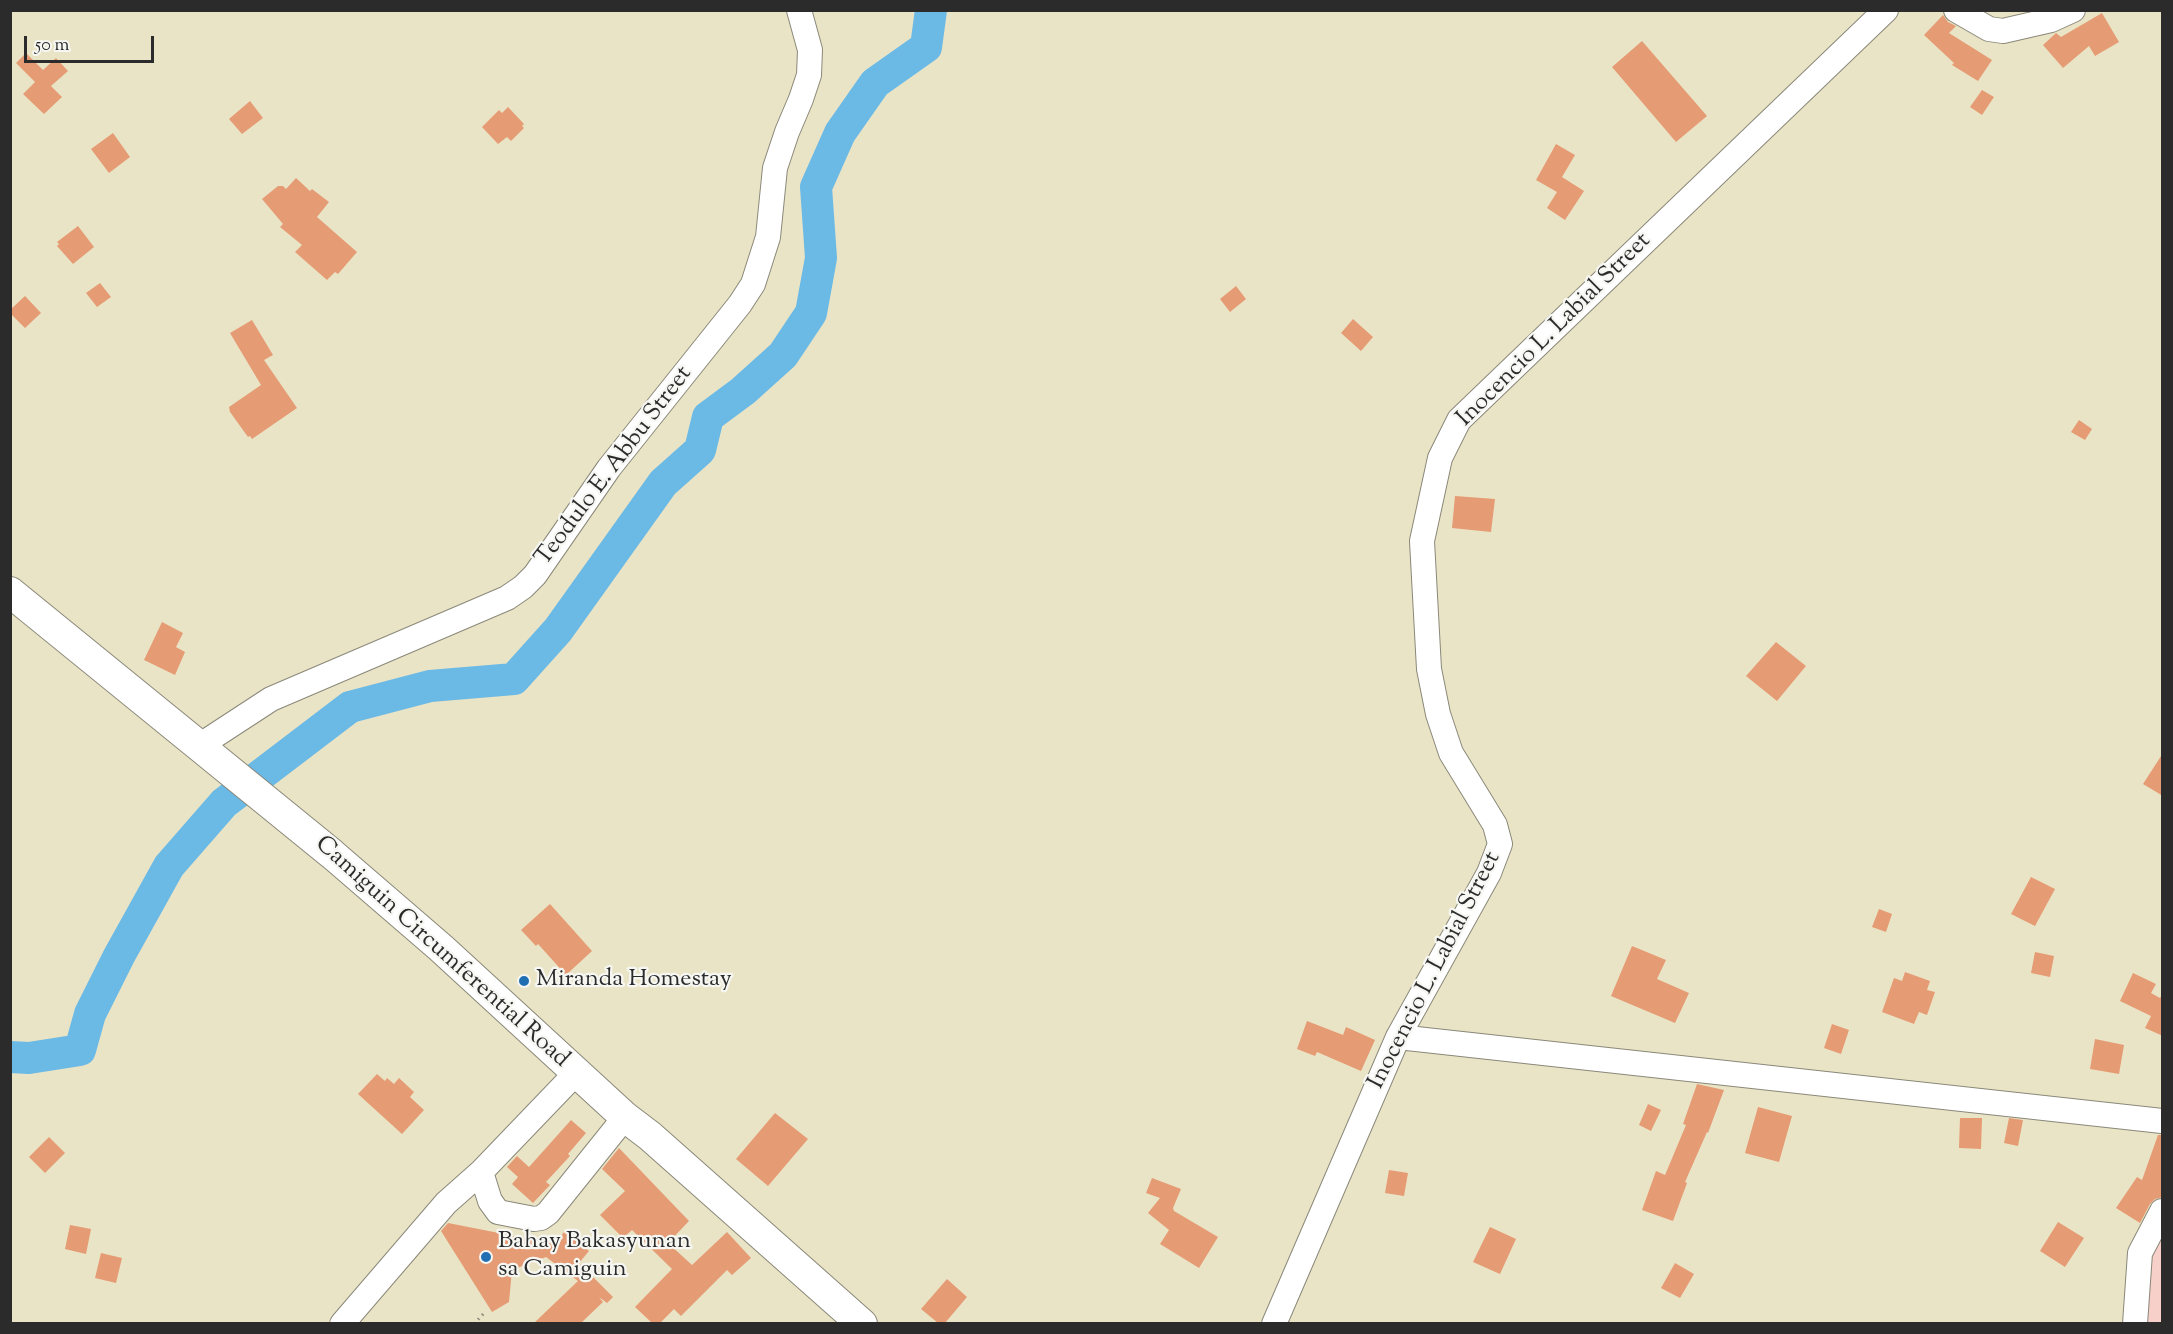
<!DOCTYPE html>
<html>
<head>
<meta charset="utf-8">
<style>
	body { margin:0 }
	#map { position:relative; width:2173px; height:1334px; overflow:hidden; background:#eae4c7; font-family:"Sorts Mill Goudy",serif }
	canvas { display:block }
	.frame { position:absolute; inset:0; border:12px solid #2b2b2b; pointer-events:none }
	.scale { position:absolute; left:24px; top:36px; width:130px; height:27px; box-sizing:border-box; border:3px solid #2b2b2b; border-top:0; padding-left:8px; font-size:18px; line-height:21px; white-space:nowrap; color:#2b2b2b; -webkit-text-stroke:4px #f6f6f2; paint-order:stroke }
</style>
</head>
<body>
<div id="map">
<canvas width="2173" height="1334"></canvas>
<div class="frame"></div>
<div class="scale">50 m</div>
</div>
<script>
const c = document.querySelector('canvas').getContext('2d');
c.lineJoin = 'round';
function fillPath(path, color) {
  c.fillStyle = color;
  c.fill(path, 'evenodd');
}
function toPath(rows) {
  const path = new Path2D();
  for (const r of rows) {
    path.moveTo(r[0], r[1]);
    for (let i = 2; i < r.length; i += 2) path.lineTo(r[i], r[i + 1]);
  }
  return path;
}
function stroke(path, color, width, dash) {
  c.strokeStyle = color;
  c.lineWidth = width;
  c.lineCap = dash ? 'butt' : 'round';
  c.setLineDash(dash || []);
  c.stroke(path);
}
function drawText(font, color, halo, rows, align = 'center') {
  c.font = font + ' "Sorts Mill Goudy",serif';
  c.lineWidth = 4.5;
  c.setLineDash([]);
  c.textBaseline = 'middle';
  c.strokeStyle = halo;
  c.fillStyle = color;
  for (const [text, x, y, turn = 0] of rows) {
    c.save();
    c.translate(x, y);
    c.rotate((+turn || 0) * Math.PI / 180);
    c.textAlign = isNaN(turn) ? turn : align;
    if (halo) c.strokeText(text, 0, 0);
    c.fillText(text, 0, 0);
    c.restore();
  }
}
fillPath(toPath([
	[2162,1229,2162,1323,2142,1324,2148,1257]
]), '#f7d0ca');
stroke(toPath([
	[10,1057,29,1058,80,1050,90,1014,119,956,169,866,224,803,350,707,430,686,514,679,558,630,663,483,700,450,708,417,743,391,783,355,811,313,821,258,816,187,840,133,875,83,926,47,931,10]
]), '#6bb9e5', 32);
fillPath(toPath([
	[2102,13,2119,42,2095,56,2089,46,2063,68,2043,45,2056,33,2061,37],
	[1943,15,1948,22,1956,26,1949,33,1992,60,1978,81,1952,65,1954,63,1924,35],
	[1642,41,1707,116,1676,142,1612,67],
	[26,53,43,70,56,58,68,71,51,86,62,97,44,114,23,94,35,82,16,63],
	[1982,90,1994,97,1982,115,1970,107],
	[250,101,263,118,242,134,229,119],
	[508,107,524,124,522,126,524,128,511,141,507,137,498,144,482,127,499,110,502,113],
	[113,133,130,157,109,173,91,149],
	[1556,144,1575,155,1562,177,1584,191,1565,220,1547,208,1557,192,1536,180],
	[296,178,310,191,312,189,329,202,317,217,357,252,338,274,335,272,327,280,295,252,302,245,280,227,283,224,262,199,278,186,283,186,286,189],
	[78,226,94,247,73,264,57,246,59,244,57,242],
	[100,283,111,297,97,307,86,293],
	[1236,286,1246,299,1230,312,1220,299],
	[25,296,41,313,25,328,10,313,10,310],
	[1353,319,1373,337,1361,351,1341,333],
	[252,320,273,355,264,360,297,408,252,439,250,436,248,437,230,412,229,407,261,385,230,333],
	[2079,420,2092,429,2085,440,2071,432],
	[1455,496,1495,499,1491,532,1452,528],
	[162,622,183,633,176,647,185,652,175,675,144,660],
	[1776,642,1806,666,1777,701,1746,676],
	[2163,753,2163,796,2143,784],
	[2031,877,2055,889,2035,926,2011,914],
	[550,904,592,951,566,975,538,944,536,946,521,930],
	[1879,909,1892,914,1886,932,1872,927],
	[1632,946,1666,960,1657,979,1689,993,1675,1023,1611,996],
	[2035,952,2054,956,2050,977,2031,973],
	[1905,972,1930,981,1927,990,1935,992,1927,1015,1919,1012,1914,1024,1882,1012,1894,978,1902,981],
	[2133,973,2156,984,2151,993,2160,998,2163,993,2163,1036,2145,1028,2151,1016,2120,1001],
	[1307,1021,1343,1035,1346,1027,1375,1040,1361,1071,1317,1052,1315,1056,1297,1049],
	[1832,1024,1849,1030,1841,1054,1824,1048],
	[2095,1039,2124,1045,2119,1074,2090,1069],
	[377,1074,385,1081,387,1078,394,1084,399,1078,414,1092,410,1097,424,1110,402,1134,358,1094],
	[1697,1084,1724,1090,1708,1133,1707,1132,1685,1182,1687,1183,1673,1221,1642,1210,1656,1171,1665,1175,1686,1125,1683,1124],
	[1648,1104,1661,1110,1651,1131,1639,1125],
	[1758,1107,1792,1116,1779,1162,1745,1153],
	[775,1113,808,1139,768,1186,736,1159],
	[1960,1118,1982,1118,1981,1149,1959,1148],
	[2009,1118,2023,1120,2018,1146,2004,1143],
	[571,1120,586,1133,568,1154,570,1156,546,1182,550,1185,533,1203,512,1184,518,1177,507,1167,517,1156,529,1167],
	[2158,1135,2163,1135,2163,1197,2155,1199,2150,1204,2140,1223,2116,1208,2137,1177,2142,1180],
	[49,1137,65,1153,45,1173,29,1157],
	[619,1148,689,1221,668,1243,692,1265,727,1232,751,1258,732,1275,727,1270,681,1316,674,1309,660,1323,652,1323,635,1307,672,1269,632,1230,623,1238,600,1215,625,1191,602,1169],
	[1389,1170,1408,1173,1404,1196,1385,1193],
	[1152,1178,1181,1189,1173,1208,1174,1211,1218,1237,1199,1268,1160,1244,1169,1230,1148,1213,1160,1198,1146,1193],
	[2058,1222,2084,1238,2065,1267,2040,1251],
	[448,1223,555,1244,564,1232,589,1251,579,1263,613,1297,607,1303,599,1297,603,1302,581,1323,534,1323,578,1281,546,1257,512,1270,509,1302,492,1312,441,1231],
	[70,1225,91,1229,86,1254,65,1249],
	[1490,1227,1516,1239,1500,1274,1473,1262],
	[101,1253,122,1258,116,1283,95,1278],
	[1675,1263,1694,1274,1680,1298,1661,1288],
	[947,1279,967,1297,945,1323,938,1323,921,1309]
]), '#e59b73');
const minor = toPath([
	[1956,10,1989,29,2003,31,2051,20,2073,10],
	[199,746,271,699,507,598,523,587,535,575,609,468,740,304,753,284,768,237,775,168,787,132,801,99,809,75,810,50,799,10],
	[1398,1037,2162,1121],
	[481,1172,490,1201,498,1212,534,1219,541,1218,548,1213,625,1117],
	[342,1324,446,1203,481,1172,576,1073],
	[1274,1324,1398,1037,1489,873,1500,844,1495,825,1451,753,1438,714,1429,669,1422,541,1440,458,1459,420,1886,10],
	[2135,1324,2140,1253,2162,1211]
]);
const major = toPath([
	[10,592,332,854,441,948,625,1117,650,1136,862,1324]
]);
stroke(minor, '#8a8879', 26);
stroke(major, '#8a8879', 32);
stroke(toPath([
	[474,1324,485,1312]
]), '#8a8879', 3, [1.5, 4.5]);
stroke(minor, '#fff', 24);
stroke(major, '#fff', 30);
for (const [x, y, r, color] of [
	[524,981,6,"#1f6fb2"],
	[486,1257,6,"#1f6fb2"]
]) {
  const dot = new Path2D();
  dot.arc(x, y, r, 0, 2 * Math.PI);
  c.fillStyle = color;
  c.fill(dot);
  stroke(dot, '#f6f6f2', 2);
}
drawText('24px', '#2b2b2b', '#f6f6f2', [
	["Inocencio L. Labial Street",1555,331,-45],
	["Teodulo E. Abbu Street",615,467,-53],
	["Camiguin Circumferential Road",441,953,42],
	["Inocencio L. Labial Street",1436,971,-63]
]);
drawText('24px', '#2b2b2b', '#f6f6f2', [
	["Miranda Homestay",536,981],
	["Bahay Bakasyunan",498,1243],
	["sa Camiguin",498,1271]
], 'left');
</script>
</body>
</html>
